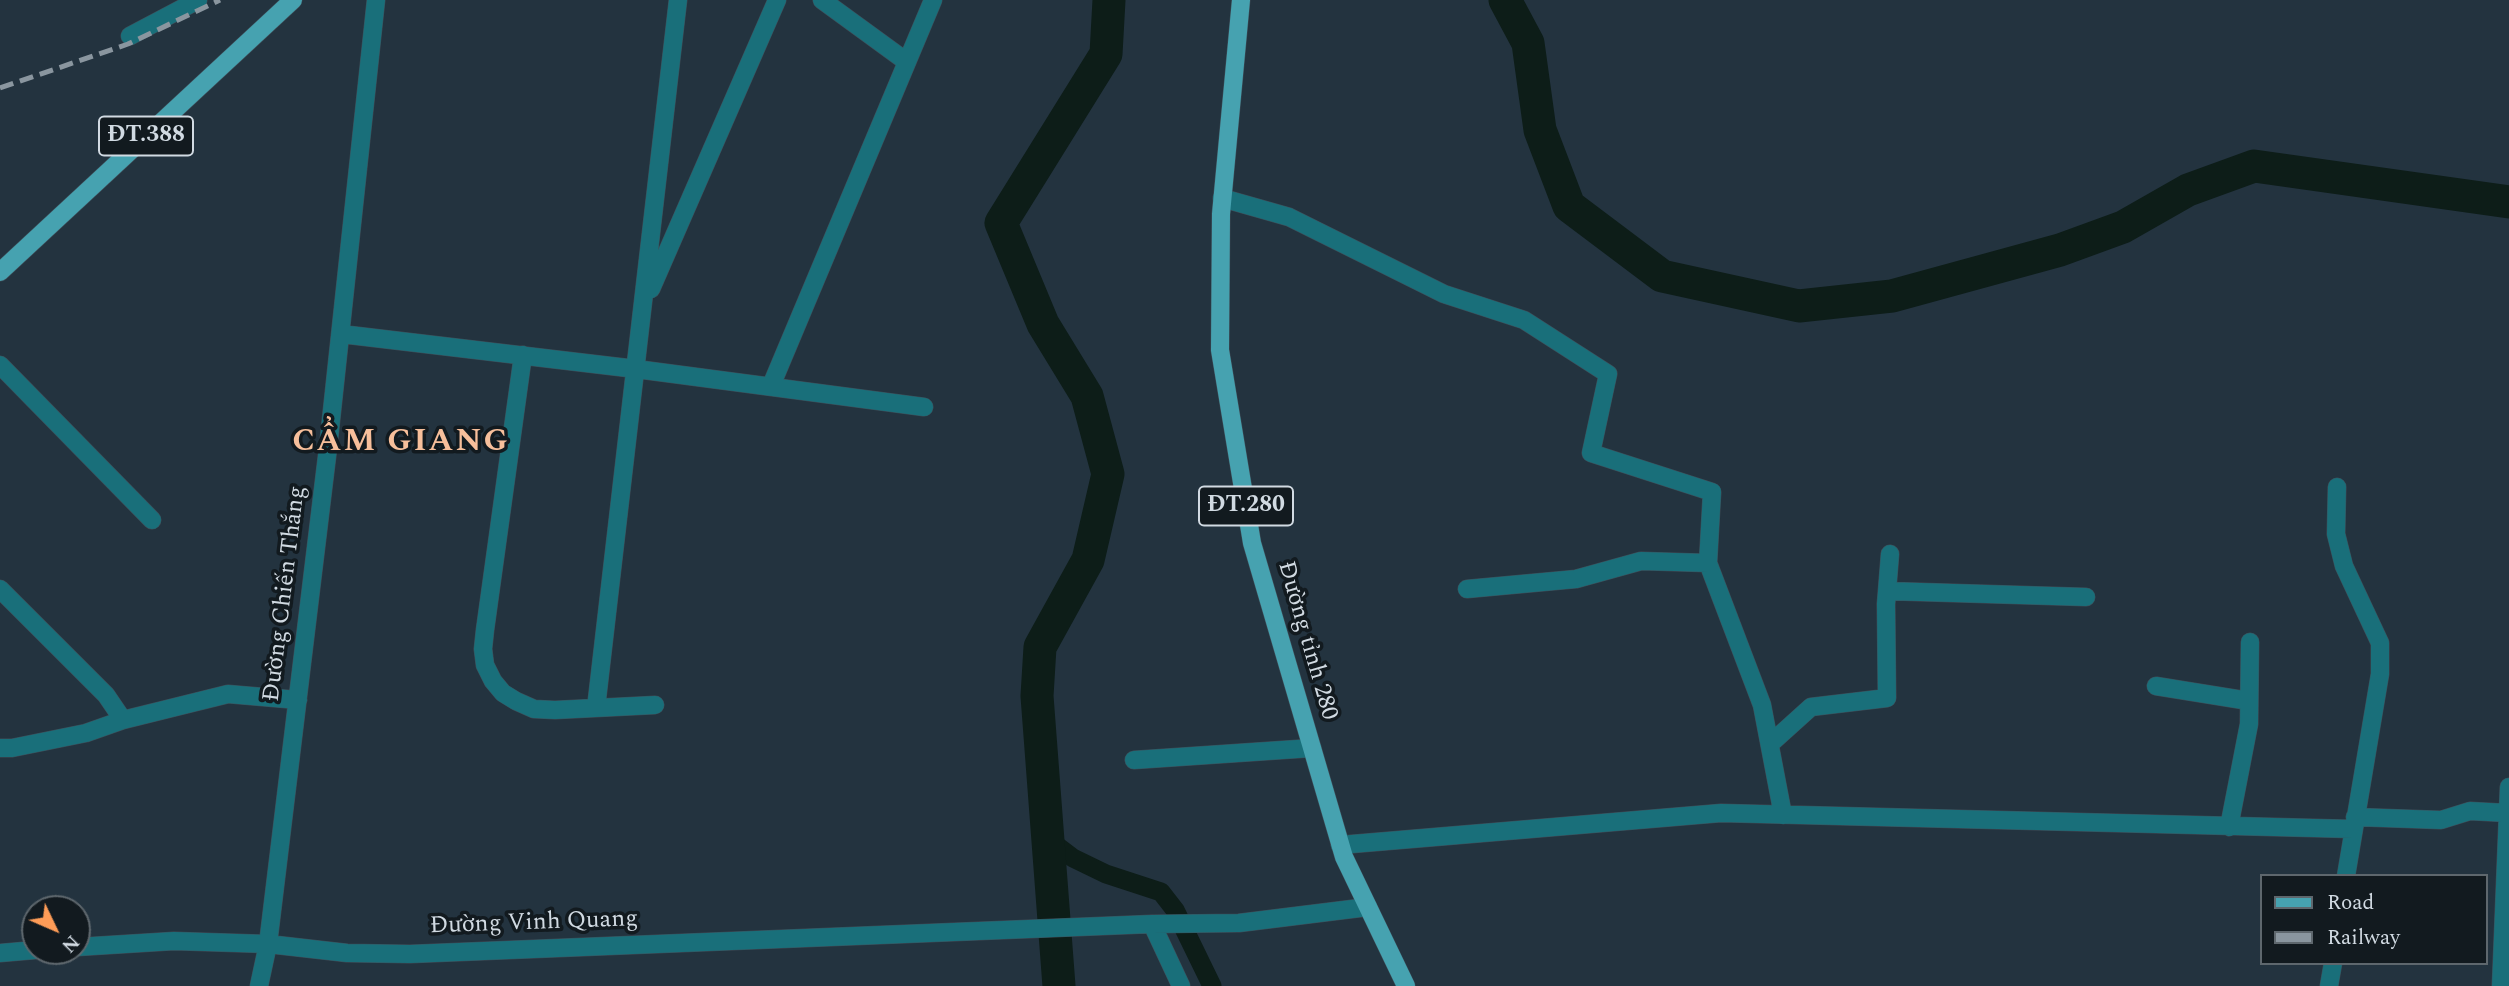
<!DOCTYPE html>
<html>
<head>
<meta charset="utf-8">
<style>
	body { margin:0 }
	#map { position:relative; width:2509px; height:986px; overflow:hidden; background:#23333f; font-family:Spectral,serif }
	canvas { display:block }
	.legend { position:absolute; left:2260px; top:874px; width:228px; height:91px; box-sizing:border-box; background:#121a1f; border:2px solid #5e676d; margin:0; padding:9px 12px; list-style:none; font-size:21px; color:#d1dae2 }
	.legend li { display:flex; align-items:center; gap:14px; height:35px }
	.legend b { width:35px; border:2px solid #5e676d }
	.north { position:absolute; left:21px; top:895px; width:70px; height:70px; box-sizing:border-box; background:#121a1f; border:2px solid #5e676d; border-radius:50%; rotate:134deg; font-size:19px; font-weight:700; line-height:28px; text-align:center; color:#d1dae2 }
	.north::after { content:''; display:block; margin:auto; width:24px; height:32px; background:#fe9c57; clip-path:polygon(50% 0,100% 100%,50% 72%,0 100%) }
</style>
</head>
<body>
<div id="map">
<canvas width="2509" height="986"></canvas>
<ul class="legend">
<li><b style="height:9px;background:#46a2b0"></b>Road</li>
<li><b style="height:9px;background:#8a969f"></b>Railway</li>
</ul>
<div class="north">N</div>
</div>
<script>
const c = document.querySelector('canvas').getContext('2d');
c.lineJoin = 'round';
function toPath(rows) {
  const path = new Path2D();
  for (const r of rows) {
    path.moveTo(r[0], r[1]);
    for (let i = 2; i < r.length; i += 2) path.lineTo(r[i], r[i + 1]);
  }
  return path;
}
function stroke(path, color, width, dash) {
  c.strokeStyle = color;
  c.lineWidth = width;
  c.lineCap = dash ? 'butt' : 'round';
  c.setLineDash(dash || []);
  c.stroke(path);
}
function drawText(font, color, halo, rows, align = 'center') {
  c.font = font + ' Spectral,serif';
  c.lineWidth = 7;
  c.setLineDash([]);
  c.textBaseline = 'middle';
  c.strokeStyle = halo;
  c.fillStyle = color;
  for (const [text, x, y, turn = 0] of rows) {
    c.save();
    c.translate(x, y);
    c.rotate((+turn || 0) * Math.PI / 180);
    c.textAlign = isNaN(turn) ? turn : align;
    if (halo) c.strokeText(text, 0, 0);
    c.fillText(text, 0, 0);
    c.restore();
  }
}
stroke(toPath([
	[1048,839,1073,858,1106,874,1161,892,1175,910,1212,986]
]), '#0d1d18', 19);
stroke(toPath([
	[1505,0,1528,43,1540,130,1569,206,1662,276,1799,306,1892,296,2060,250,2123,227,2188,190,2254,166,2509,202],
	[1059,986,1037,696,1040,647,1088,560,1108,474,1087,396,1043,324,1001,223,1106,54,1109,0]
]), '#0d1d18', 33);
const minor = toPath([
	[822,0,907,62],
	[130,36,198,0],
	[1222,198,1289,217,1444,294,1524,320,1608,374,1591,453,1712,492,1708,563,1762,705,1783,815],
	[651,289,777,0],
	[341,334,636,369,924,407],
	[523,355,485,630,483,649,485,665,493,681,503,693,516,701,534,709,555,710,655,705],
	[0,365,152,520],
	[771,386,933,0],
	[2337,487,2336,534,2344,566,2380,643,2380,674,2346,876],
	[0,589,106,695,123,720],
	[1467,589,1576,579,1641,561,1708,563],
	[1887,591,2086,597],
	[2156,686,2249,701],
	[596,708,678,0],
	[1770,744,1811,707,1887,698,1886,604,1890,554],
	[0,748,12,748,86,733,123,720,228,694,298,700],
	[1134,760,1312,748],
	[2355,817,2441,820,2470,811,2507,813],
	[2229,827,2249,724,2250,642],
	[1340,845,1721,813,2353,829],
	[77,947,174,941,268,944,347,953,410,954,1152,924],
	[0,953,35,950],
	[259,986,268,944,328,448,376,0],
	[1181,986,1152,924,1239,923,1368,907],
	[2329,986,2333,963],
	[2501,986,2509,787]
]);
const primary = toPath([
	[1241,0,1221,214,1220,350,1252,543,1344,857,1406,986],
	[0,272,293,0]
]);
stroke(minor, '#3f4e59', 19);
stroke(primary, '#3f4e59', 19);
stroke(minor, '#196f7a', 18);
stroke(primary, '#46a2b0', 18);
stroke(toPath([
	[0,88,128,44,220,0]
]), '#8a969f', 5, [14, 7]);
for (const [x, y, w] of [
	[146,136,94],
	[1246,506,94]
]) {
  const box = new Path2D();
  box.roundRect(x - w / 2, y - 19.5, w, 39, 5);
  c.fillStyle = '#121a1f';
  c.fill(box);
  stroke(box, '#d1dae2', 2);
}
drawText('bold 23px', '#d1dae2', null, [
	["ĐT.388",146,136],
	["ĐT.280",1246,506]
]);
drawText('24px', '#d1dae2', '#121a1f', [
	["Đường Chiến Thắng",286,594,-83],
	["Đường tỉnh 280",1306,641,74],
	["Đường Vinh Quang",534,924,-2]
]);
c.letterSpacing = '2px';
drawText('bold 32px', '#f7bf9b', '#121a1f', [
	["CẨM GIANG",401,444]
]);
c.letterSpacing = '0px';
</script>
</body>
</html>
